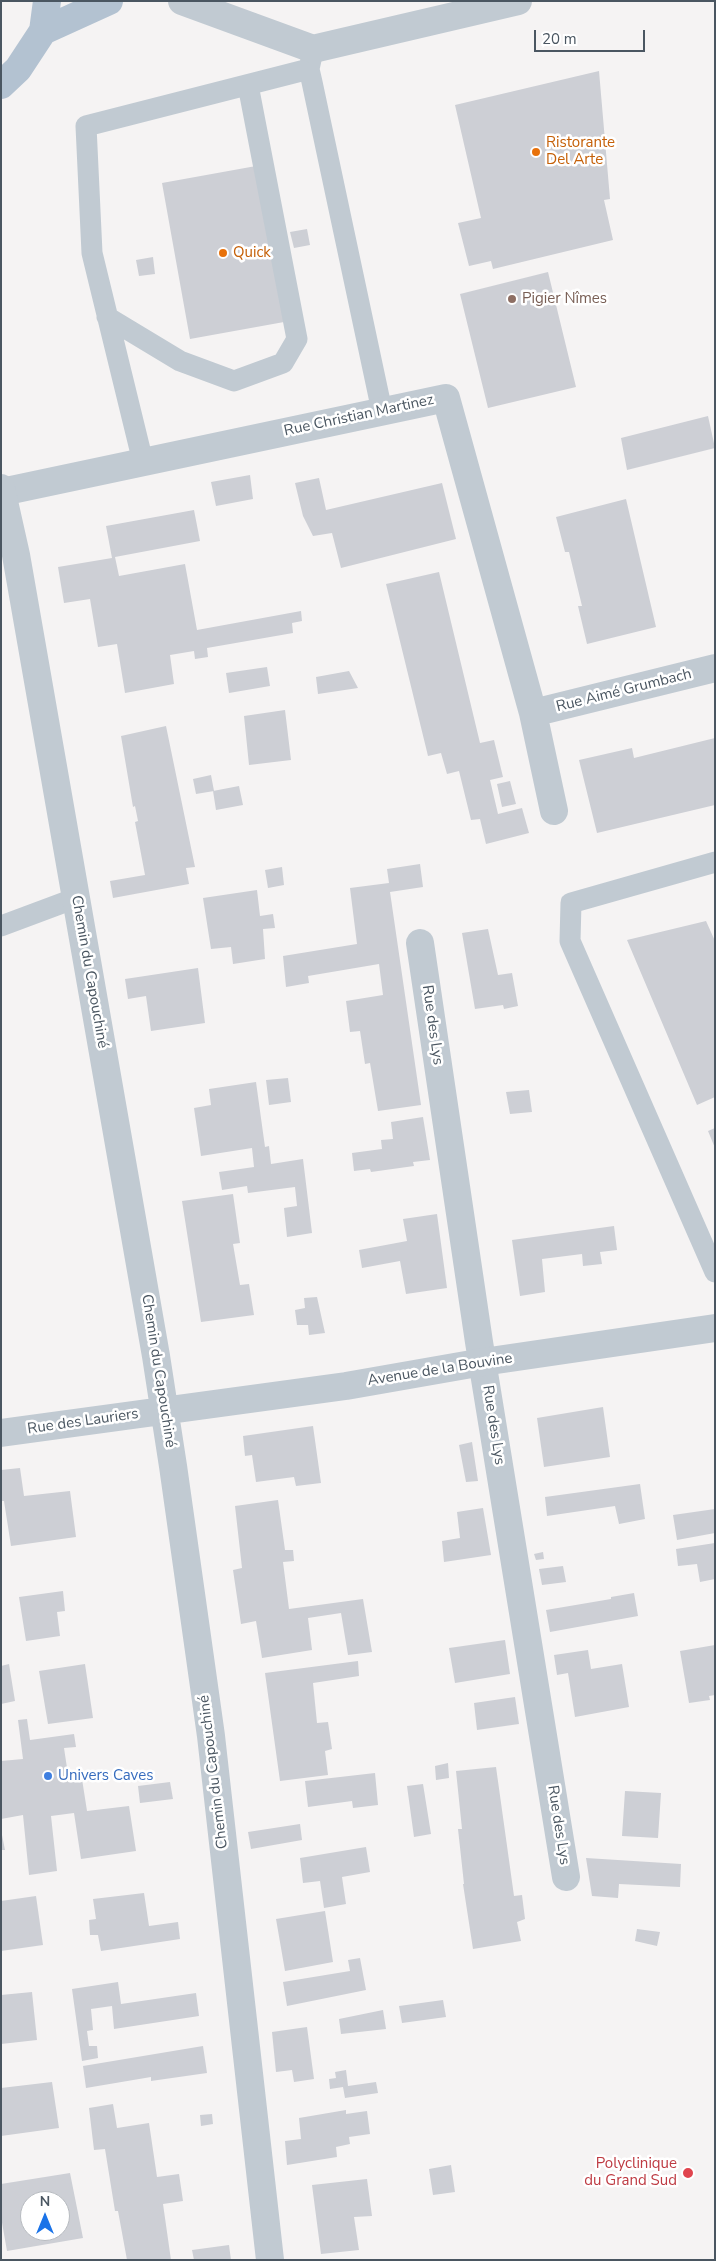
<!DOCTYPE html>
<html>
<head>
<meta charset="utf-8">
<style>
	body { margin:0 }
	#map { position:relative; width:716px; height:2261px; overflow:hidden; background:#f5f3f3; font-family:"Nunito Sans",sans-serif }
	canvas { display:block }
	.frame { position:absolute; inset:0; border:2px solid #4a5661; pointer-events:none }
	.north { position:absolute; left:20px; top:2191px; width:50px; height:50px; box-sizing:border-box; background:#fff; border:1px solid #b7bbc0; border-radius:50%; rotate:0deg; font-size:14px; font-weight:700; line-height:20px; text-align:center; color:#4a5661 }
	.north::after { content:''; display:block; margin:auto; width:18px; height:22px; background:#1a73e8; clip-path:polygon(50% 0,100% 100%,50% 72%,0 100%) }
	.scale { position:absolute; left:534px; top:30px; width:111px; height:22px; box-sizing:border-box; border:2px solid #4a5661; border-top:0; padding-left:6px; font-size:15px; line-height:18px; white-space:nowrap; color:#4a5661; -webkit-text-stroke:4px #fff; paint-order:stroke }
</style>
</head>
<body>
<div id="map">
<canvas width="716" height="2261"></canvas>
<div class="frame"></div>
<div class="north">N</div>
<div class="scale">20 m</div>
</div>
<script>
const c = document.querySelector('canvas').getContext('2d');
c.lineJoin = 'round';
function fillPath(path, color) {
  c.fillStyle = color;
  c.fill(path, 'evenodd');
}
function toPath(rows) {
  const path = new Path2D();
  for (const r of rows) {
    path.moveTo(r[0], r[1]);
    for (let i = 2; i < r.length; i += 2) path.lineTo(r[i], r[i + 1]);
  }
  return path;
}
function stroke(path, color, width, dash) {
  c.strokeStyle = color;
  c.lineWidth = width;
  c.lineCap = dash ? 'butt' : 'round';
  c.setLineDash(dash || []);
  c.stroke(path);
}
function drawText(font, color, halo, rows, align = 'center') {
  c.font = font + ' "Nunito Sans",sans-serif';
  c.lineWidth = 5;
  c.setLineDash([]);
  c.textBaseline = 'middle';
  c.strokeStyle = halo;
  c.fillStyle = color;
  for (const [text, x, y, turn = 0] of rows) {
    c.save();
    c.translate(x, y);
    c.rotate((+turn || 0) * Math.PI / 180);
    c.textAlign = isNaN(turn) ? turn : align;
    if (halo) c.strokeText(text, 0, 0);
    c.fillText(text, 0, 0);
    c.restore();
  }
}
fillPath(toPath([
	[599,71,610,199,604,200,613,240,493,269,491,261,469,266,458,223,481,218,455,105],
	[256,166,284,322,190,339,162,183],
	[307,229,310,245,294,248,290,232],
	[153,257,155,274,139,276,136,260],
	[548,272,576,387,488,408,460,294],
	[708,416,715,448,627,470,621,438],
	[250,475,253,499,216,506,211,482],
	[319,478,326,510,442,483,456,539,341,568,332,533,313,536,303,516,295,483],
	[626,499,656,627,587,644,578,606,582,606,569,552,565,552,556,517],
	[194,510,200,541,115,557,119,576,185,564,197,630,301,611,302,621,292,623,293,633,207,648,208,657,195,659,194,651,170,655,174,684,125,693,117,644,98,647,90,599,64,603,58,567,112,558,106,526],
	[439,572,480,743,494,740,503,777,490,780,498,814,522,808,529,833,486,844,480,819,471,820,459,771,447,774,441,753,428,756,386,584],
	[267,667,270,686,229,693,226,673],
	[349,671,358,688,318,694,316,677],
	[285,710,291,760,249,765,244,716],
	[166,726,195,867,186,868,189,884,113,898,110,881,145,875,135,822,138,821,135,806,133,807,121,736],
	[715,738,715,805,597,833,579,760,632,748,634,758],
	[211,775,214,791,196,794,193,779],
	[510,781,516,804,502,807,497,784],
	[239,786,243,805,216,810,213,791],
	[420,864,423,887,390,892,421,1105,378,1111,370,1063,365,1064,360,1031,350,1032,346,1001,383,995,379,964,308,976,309,983,286,987,283,956,357,944,350,888,389,883,387,869],
	[282,867,284,885,268,888,265,870],
	[257,890,260,916,273,914,275,928,263,929,265,959,233,964,231,947,211,949,203,898],
	[706,921,715,941,715,1097,697,1105,627,940],
	[488,929,498,975,512,973,518,1006,504,1009,503,1005,475,1009,462,933],
	[198,968,205,1023,151,1031,146,996,128,999,125,979],
	[288,1078,291,1102,269,1105,266,1080],
	[256,1082,265,1147,269,1146,271,1164,303,1159,312,1233,287,1237,284,1208,297,1206,295,1187,248,1193,247,1186,222,1190,219,1172,254,1167,252,1148,201,1156,194,1108,211,1105,209,1089],
	[529,1090,532,1112,510,1114,506,1092],
	[423,1117,430,1160,413,1162,414,1166,371,1172,370,1169,354,1171,352,1153,382,1149,381,1140,393,1139,391,1122],
	[715,1128,715,1148,708,1131],
	[233,1194,240,1243,233,1244,240,1285,249,1284,254,1315,201,1322,182,1201],
	[437,1214,447,1288,406,1294,400,1261,362,1268,359,1250,407,1241,403,1219],
	[614,1226,617,1250,600,1252,602,1264,583,1266,582,1254,542,1259,545,1292,520,1296,512,1240],
	[317,1297,325,1333,309,1335,308,1325,297,1325,295,1310,305,1308,304,1298],
	[603,1407,610,1457,544,1467,537,1418],
	[313,1426,321,1483,296,1486,294,1477,256,1482,252,1455,245,1456,243,1436],
	[472,1442,478,1481,466,1482,459,1445],
	[20,1468,24,1496,70,1491,76,1537,11,1546,4,1501,1,1501,1,1470],
	[640,1484,645,1519,619,1524,615,1506,547,1516,545,1497],
	[278,1500,285,1550,293,1550,294,1561,283,1562,289,1609,363,1599,372,1652,348,1655,341,1613,308,1618,312,1650,262,1658,256,1621,241,1624,233,1570,242,1568,235,1506],
	[483,1508,491,1555,444,1562,442,1541,460,1538,457,1512],
	[715,1509,715,1533,677,1540,673,1515],
	[715,1543,715,1579,700,1582,697,1564,678,1566,676,1549],
	[543,1552,544,1559,536,1560,534,1554],
	[563,1566,566,1582,542,1585,539,1569],
	[63,1591,65,1611,57,1612,60,1636,26,1641,19,1597],
	[634,1593,638,1616,550,1632,546,1610,611,1599,611,1597],
	[505,1640,510,1674,455,1683,449,1648],
	[715,1645,715,1695,709,1696,710,1700,689,1703,680,1651],
	[588,1650,591,1669,622,1664,629,1707,575,1717,568,1673,557,1675,554,1655],
	[358,1661,359,1676,313,1683,317,1723,328,1722,332,1749,325,1751,328,1775,280,1781,265,1673],
	[9,1664,15,1701,1,1704,1,1666],
	[85,1664,93,1718,48,1724,39,1671],
	[515,1697,519,1724,477,1730,474,1703],
	[27,1719,30,1740,74,1734,76,1747,64,1748,69,1781,82,1779,87,1811,129,1806,136,1851,81,1859,74,1813,51,1816,57,1871,29,1875,23,1815,1,1819,1,1761,23,1759,18,1720],
	[448,1763,449,1778,436,1780,435,1766],
	[496,1767,514,1896,522,1895,525,1919,517,1922,521,1941,473,1949,463,1884,464,1884,458,1829,462,1829,456,1771],
	[375,1773,378,1805,353,1808,352,1801,308,1807,305,1781],
	[170,1782,173,1799,140,1803,138,1786],
	[423,1784,431,1834,414,1837,407,1786],
	[625,1791,661,1793,658,1838,622,1836],
	[300,1824,302,1840,251,1849,248,1832],
	[1,1830,5,1850,1,1850],
	[366,1847,370,1872,342,1877,346,1904,324,1908,320,1881,303,1883,300,1858],
	[586,1858,681,1864,680,1887,619,1884,618,1898,592,1896],
	[144,1893,149,1926,178,1922,180,1939,101,1951,98,1935,90,1935,89,1920,96,1919,93,1899],
	[36,1896,43,1945,1,1951,1,1901],
	[325,1911,333,1962,285,1971,276,1919],
	[637,1929,660,1932,657,1946,635,1941],
	[360,1958,366,1990,287,2006,283,1982,350,1971,348,1960],
	[118,1982,121,2004,196,1993,199,2016,114,2029,112,2006,91,2009,93,2030,87,2031,89,2046,97,2046,98,2058,82,2061,72,1989],
	[32,1992,37,2040,1,2044,1,1995],
	[443,2000,446,2017,402,2023,399,2006],
	[383,2010,386,2029,341,2034,339,2019],
	[307,2027,314,2079,294,2082,292,2070,276,2072,272,2032],
	[203,2046,207,2073,151,2081,151,2077,86,2088,83,2066],
	[346,2070,348,2086,376,2082,378,2093,345,2098,343,2087,330,2089,329,2079,336,2078,335,2072],
	[52,2082,59,2128,1,2136,1,2088],
	[113,2104,117,2128,149,2123,157,2177,179,2174,183,2201,163,2204,171,2260,127,2260,118,2211,115,2211,105,2149,94,2150,89,2108],
	[346,2110,346,2114,367,2111,370,2134,349,2137,350,2144,336,2147,337,2157,287,2165,285,2141,301,2139,299,2118],
	[212,2114,213,2124,201,2126,200,2115],
	[451,2165,455,2192,433,2195,429,2169],
	[70,2173,83,2238,7,2251,1,2217,1,2184],
	[30,2201,60,2201,60,2231,30,2231],
	[367,2179,372,2216,354,2217,359,2250,321,2254,312,2185],
	[229,2245,231,2260,194,2260,192,2250]
]), '#cdcfd5');
stroke(toPath([
	[312,55,309,69,312,82,382,411],
	[107,317,180,361,234,381,283,363,297,339,248,85],
	[143,462,92,253,86,126,309,69],
	[715,862,571,903,570,941,715,1272],
	[1,926,76,898]
]), '#c1cad2', 21);
stroke(toPath([
	[182,1,313,49,518,1],
	[2,492,446,398,533,713,554,811],
	[533,713,715,668],
	[420,943,479,1342,566,1877]
]), '#c1cad2', 28);
stroke(toPath([
	[1,488,16,555,156,1356,173,1466,211,1736,270,2260],
	[1,1433,346,1386,483,1362,715,1328]
]), '#c1cad2', 28);
stroke(toPath([
	[43,31,109,1],
	[1,85,18,69,43,31,47,1]
]), '#b3c2d1', 28);
for (const [x, y, r, color] of [
	[536,152,5,"#e8710a"],
	[223,253,5,"#e8710a"],
	[512,299,5,"#8d6e63"],
	[48,1776,5,"#3f7fe0"],
	[688,2173,6,"#e0444e"]
]) {
  const dot = new Path2D();
  dot.arc(x, y, r, 0, 2 * Math.PI);
  c.fillStyle = color;
  c.fill(dot);
  stroke(dot, '#fff', 2);
}
drawText('15px', '#c56008', '#fff', [
	["Ristorante",546,143],
	["Del Arte",546,160],
	["Quick",233,253]
], 'left');
drawText('15px', '#785e54', '#fff', [
	["Pigier Nîmes",522,299]
], 'left');
drawText('15px', '#4a5661', '#fff', [
	["Rue Christian Martinez",359,416,-12],
	["Rue Aimé Grumbach",624,691,-14],
	["Chemin du Capouchiné",89,972,80],
	["Rue des Lys",432,1025,82],
	["Avenue de la Bouvine",440,1370,-9],
	["Chemin du Capouchiné",158,1371,81],
	["Rue des Lauriers",83,1422,-8],
	["Rue des Lys",493,1425,81],
	["Chemin du Capouchiné",214,1772,-97],
	["Rue des Lys",558,1825,81]
]);
drawText('15px', '#366cbe', '#fff', [
	["Univers Caves",58,1776]
], 'left');
drawText('15px', '#be3a42', '#fff', [
	["Polyclinique",677,2164],
	["du Grand Sud",677,2181]
], 'right');
</script>
</body>
</html>
